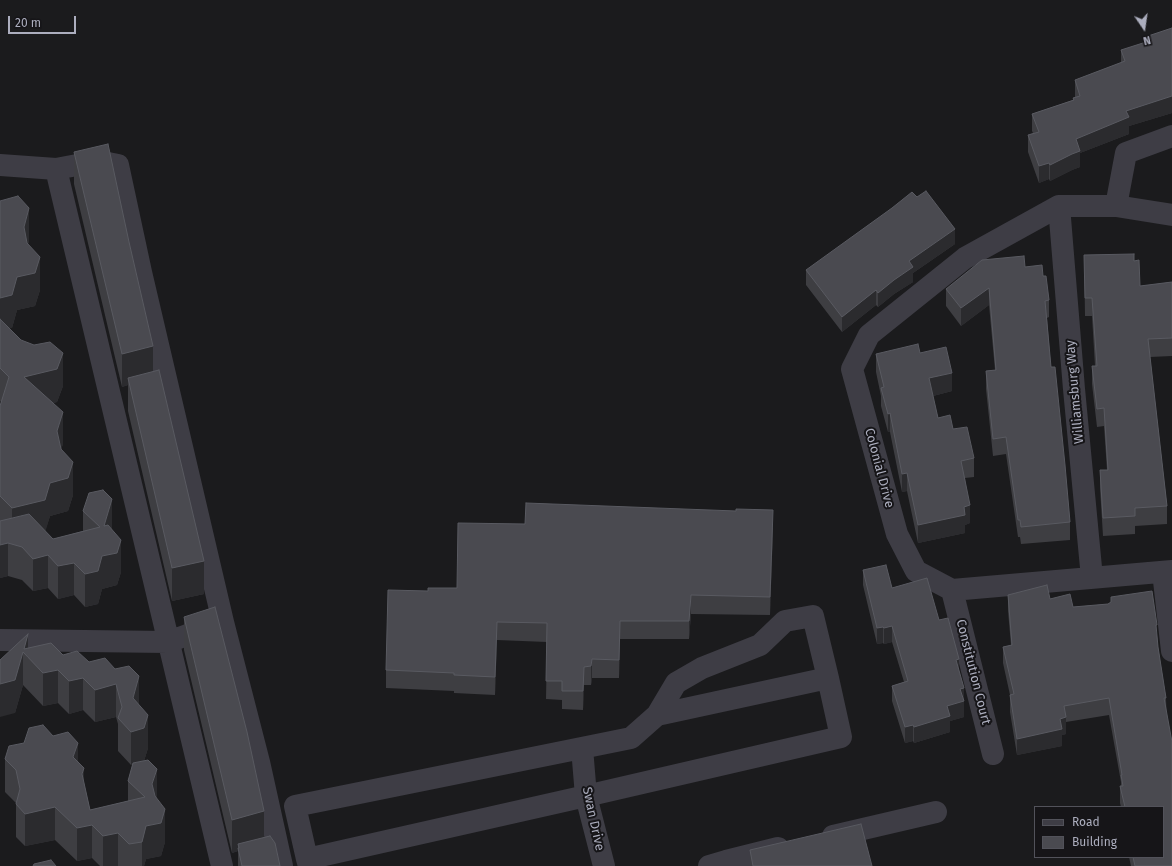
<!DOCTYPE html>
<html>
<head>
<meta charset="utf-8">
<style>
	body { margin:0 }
	#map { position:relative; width:1172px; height:866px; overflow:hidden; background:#1b1b1d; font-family:"Fira Sans",sans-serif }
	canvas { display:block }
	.legend { position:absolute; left:1034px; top:806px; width:130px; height:52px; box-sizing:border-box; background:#161518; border:1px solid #52525a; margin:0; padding:5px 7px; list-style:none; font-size:12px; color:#acaebe }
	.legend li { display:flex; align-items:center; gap:8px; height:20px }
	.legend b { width:20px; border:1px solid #52525a }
	.north { position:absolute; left:1124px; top:8px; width:40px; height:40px; -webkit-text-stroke:3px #161518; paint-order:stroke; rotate:167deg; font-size:11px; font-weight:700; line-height:16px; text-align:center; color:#acaebe }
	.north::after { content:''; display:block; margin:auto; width:14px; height:18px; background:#acaebe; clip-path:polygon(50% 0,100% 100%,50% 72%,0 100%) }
	.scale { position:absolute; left:8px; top:16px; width:68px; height:18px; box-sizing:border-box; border:2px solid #acaebe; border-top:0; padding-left:5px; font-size:12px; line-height:14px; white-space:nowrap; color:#acaebe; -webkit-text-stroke:3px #161518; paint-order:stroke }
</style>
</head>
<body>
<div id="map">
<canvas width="1172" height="866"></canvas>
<ul class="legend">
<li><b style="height:5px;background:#3e3d45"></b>Road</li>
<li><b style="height:11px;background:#4a4a50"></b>Building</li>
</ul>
<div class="north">N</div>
<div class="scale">20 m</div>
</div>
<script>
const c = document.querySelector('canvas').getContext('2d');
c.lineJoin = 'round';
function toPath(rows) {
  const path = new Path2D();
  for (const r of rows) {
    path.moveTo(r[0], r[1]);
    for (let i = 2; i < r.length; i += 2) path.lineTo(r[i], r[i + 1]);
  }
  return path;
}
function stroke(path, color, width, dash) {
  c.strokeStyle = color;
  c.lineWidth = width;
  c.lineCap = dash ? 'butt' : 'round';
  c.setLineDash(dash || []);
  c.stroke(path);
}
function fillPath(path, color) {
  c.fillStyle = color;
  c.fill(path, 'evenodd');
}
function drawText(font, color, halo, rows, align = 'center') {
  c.font = font + ' "Fira Sans",sans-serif';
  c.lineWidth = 4;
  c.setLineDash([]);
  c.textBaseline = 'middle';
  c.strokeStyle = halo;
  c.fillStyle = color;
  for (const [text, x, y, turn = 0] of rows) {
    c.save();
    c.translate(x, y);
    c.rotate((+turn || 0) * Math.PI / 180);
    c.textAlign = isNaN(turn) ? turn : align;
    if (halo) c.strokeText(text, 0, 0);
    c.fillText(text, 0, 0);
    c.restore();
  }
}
stroke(toPath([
	[0,165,56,169,222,866],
	[56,169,98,161,118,165,141,272,223,622,259,762,282,866],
	[1059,206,1074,389,1092,578],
	[1116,206,1126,153,1172,136],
	[1172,215,1116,206,1059,206,965,258,869,335,852,369,897,534,916,571,952,590,1172,571],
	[1163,572,1172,651],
	[952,590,993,754],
	[0,640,168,642,212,626],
	[657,715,828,678],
	[582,748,586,796,604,866],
	[833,836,936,812],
	[307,859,586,796,841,737,828,678,813,616,785,621,760,645,702,668,676,683,657,715,631,738,295,806,307,859,309,866],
	[709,866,726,861,778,848]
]), '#3e3d45', 22);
fillPath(toPath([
	[1172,28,1172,113,1129,126,1129,134,1080,153,1080,167,1072,170,1050,181,1049,179,1039,183,1028,152,1028,135,1033,133,1032,131,1032,114,1073,100,1073,98,1075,98,1075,80,1121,63,1121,50,1145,43,1145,37],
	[74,152,153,372,204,594,172,601,128,411,128,385,122,387,74,184],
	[0,201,29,241,28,244,40,290,35,306,17,310,12,328,9,328,63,386,57,402,53,403,63,444,61,449,73,495,68,511,50,516,45,531,53,539,83,531,83,511,112,530,121,572,117,585,102,589,98,604,85,607,74,595,58,599,48,588,33,591,22,580,8,576,0,578,0,406,1,402,0,401],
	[955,244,913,273,913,282,894,294,878,307,876,305,842,332,806,285,806,270],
	[1084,255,1134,261,1140,286,1172,282,1172,356,1150,357,1167,506,1167,524,1135,526,1135,534,1103,536,1100,488,1100,470,1107,470,1104,426,1097,427,1092,384,1092,366,1095,366,1092,316,1085,316],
	[1025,267,1043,276,1049,300,1049,317,1047,318,1051,367,1070,522,1070,540,1021,544,1020,537,1018,537,1006,454,993,456,986,389,986,371,995,370,989,305,961,326,946,306,946,289],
	[920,353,952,391,933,396,938,418,953,429,974,458,974,477,965,478,970,523,965,525,965,533,918,543,907,491,902,492,890,432,888,432,881,406,881,396,876,372,876,354],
	[773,528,770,615,691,614,689,639,620,639,619,678,592,678,591,685,584,685,583,710,562,709,562,700,546,699,547,642,497,640,495,695,454,693,454,691,386,688,386,670,428,591,457,588],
	[863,570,892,588,939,620,959,672,964,688,964,717,950,721,950,732,914,743,913,741,905,743,892,701,892,686,904,682,892,642,884,644,883,643,877,644,863,585],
	[1008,595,1050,599,1073,607,1108,604,1111,603,1111,597,1157,635,1158,647,1166,698,1172,866,1131,866,1129,857,1163,857,1163,807,1121,807,1120,803,1120,786,1121,786,1121,782,1109,715,1066,722,1066,734,1062,735,1062,746,1017,755,1010,712,1010,695,1003,663,1003,647,1011,645,1008,611],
	[184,617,264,837,280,866,238,866,238,851,232,853,184,650],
	[28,648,63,655,89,662,139,705,148,748,144,761,157,799,165,842,161,856,146,859,144,866,100,866,92,858,77,861,55,840,25,846,16,837,16,803,5,792,5,759,53,736,78,761,84,783,90,810,128,801,128,781,133,764,131,765,118,751,118,724,116,717,95,722,83,710,69,714,58,703,43,706,23,685,15,713,0,660],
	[750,850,872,866,750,866]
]), '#3e3e42');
fillPath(toPath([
	[1172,96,1172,113,1129,126,1129,134,1080,153,1080,167,1072,170,1050,181,1050,165,1076,139,1126,111],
	[1049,163,1049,179,1039,183,1039,166],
	[29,208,29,241,24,260,24,227],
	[955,229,955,244,913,273,913,282,894,294,878,307,878,293,909,261],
	[40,257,40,290,35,306,17,310,12,328,0,330,0,298,17,277],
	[989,288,989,305,961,326,961,308],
	[876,290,876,305,842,332,842,317],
	[153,346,153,378,128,378,128,385,122,387,122,354],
	[63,353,63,386,57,402,24,410,24,377],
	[952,373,952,391,929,397,929,378],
	[63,412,63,444,57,464,57,431],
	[890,413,890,432,888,432,888,414],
	[73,462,73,495,68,511,50,516,45,533,12,540,12,508,50,483],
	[907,473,907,491,902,492,902,474],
	[112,499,112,532,121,540,121,572,117,585,102,589,98,604,85,607,85,574,104,526],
	[970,505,970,523,965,525,965,533,918,543,918,525,964,507],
	[773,510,773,528,770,615,770,597],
	[8,543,8,576,0,578,0,545],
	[48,555,48,588,33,591,33,559],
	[204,561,204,594,172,601,172,568],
	[74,563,74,595,58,599,58,566],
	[691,595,691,614,689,639,689,621],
	[620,621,620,639,619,678,619,660],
	[497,622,497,640,495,695,495,677],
	[892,626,892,642,884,644,884,628],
	[883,627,883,643,877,644,877,628],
	[28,634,28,658,24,649],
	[23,652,23,685,15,713,0,717,0,684],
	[592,659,592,678,591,685,591,666],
	[959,659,959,675,956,660],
	[584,667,584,685,583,710,583,691],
	[58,670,58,703,43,706,43,673],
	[139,676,139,709,133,698],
	[83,678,83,710,69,714,69,681],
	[116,684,116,717,95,722,95,690],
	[964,688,964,717,950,721,950,732,914,743,914,727,947,706,960,689],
	[148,715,148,748,144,761,131,765,131,732],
	[1066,717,1066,734,1062,735,1062,746,1017,755,1017,739,1060,719],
	[913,725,913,741,905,743,905,727],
	[78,743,78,775,73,757],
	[84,768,84,800,82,774],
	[157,769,157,802,152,816,152,784],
	[55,807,55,840,25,846,25,814],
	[165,809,165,842,161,856,146,859,144,866,142,866,142,842,146,826],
	[264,811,264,844,239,848,238,844,238,851,232,853,232,820],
	[92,825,92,858,77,861,77,828],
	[118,833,118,866,103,866,103,836]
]), '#2b2b2e');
const building = toPath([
	[1172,28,1172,96,1126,111,1129,117,1076,139,1080,151,1072,154,1050,165,1049,163,1039,166,1028,135,1039,132,1032,114,1074,100,1073,98,1080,96,1075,80,1125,61,1121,50,1146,42,1145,37,1172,28],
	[108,144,129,242,153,346,122,354,74,152,108,144],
	[926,191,955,229,909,261,913,267,894,280,878,293,876,290,842,317,806,270,892,208,912,192,917,197,926,191],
	[18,196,29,208,24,227,27,243,40,257,35,273,17,277,12,295,0,298,0,201,18,196],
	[1134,254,1134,261,1139,260,1140,286,1172,282,1172,338,1148,339,1167,506,1135,508,1135,516,1103,518,1100,470,1108,470,1104,408,1097,409,1092,366,1097,366,1092,298,1085,298,1084,255,1134,254],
	[1024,256,1025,267,1042,265,1043,276,1046,276,1049,300,1045,301,1051,367,1055,367,1065,465,1070,522,1021,527,1020,520,1018,520,1006,437,993,439,986,371,996,370,989,288,961,308,946,289,982,260,1024,256],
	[0,319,21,340,34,345,50,342,63,353,57,369,24,377,63,412,57,431,61,449,73,462,68,478,50,483,45,500,12,508,0,496,0,406,9,377,0,368,0,319],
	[918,344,920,353,946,347,952,373,929,378,938,418,950,415,953,429,967,427,974,458,961,461,970,505,964,507,965,515,918,525,907,473,902,474,890,413,888,414,881,388,884,387,876,354,918,344],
	[159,370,204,561,172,568,128,378,159,370],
	[103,490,112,499,104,526,108,525,121,540,117,553,102,556,98,571,85,574,74,563,58,566,48,555,33,559,22,547,8,543,0,545,0,521,29,514,53,539,100,527,83,511,89,493,103,490],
	[526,503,736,511,736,509,773,510,770,597,691,595,689,621,620,621,619,660,592,659,591,666,584,667,583,691,562,691,562,681,546,681,547,623,497,622,495,677,454,675,454,673,386,670,388,590,428,591,428,588,457,588,458,523,525,524,526,503],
	[886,565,892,588,927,578,939,620,948,618,959,659,956,660,964,688,960,689,964,701,947,706,950,716,914,727,913,725,905,727,892,686,908,681,892,626,884,628,883,627,877,628,863,570,886,565],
	[1047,585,1050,599,1070,594,1073,607,1108,604,1111,602,1111,597,1152,591,1157,625,1156,625,1158,647,1166,698,1164,698,1172,742,1172,866,1135,866,1133,857,1163,857,1163,807,1125,807,1120,786,1123,786,1121,775,1122,775,1109,698,1064,706,1066,717,1060,719,1062,729,1017,739,1010,695,1014,694,1003,647,1012,645,1008,595,1047,585],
	[215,607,247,732,264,811,232,820,184,617,215,607],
	[28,634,24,649,51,643,63,655,77,651,89,662,105,658,115,669,129,666,139,676,133,698,148,715,144,728,131,732,118,718,122,707,116,684,95,690,83,678,69,681,58,670,43,673,23,652,15,680,0,684,0,660,28,634],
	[43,725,53,736,68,732,78,743,73,757,84,768,82,774,90,810,145,797,128,781,133,763,148,760,157,769,152,784,155,796,165,809,161,823,146,826,142,842,129,844,118,833,103,836,92,825,77,828,55,807,25,814,16,804,20,789,16,770,5,759,9,746,24,743,29,728,43,725],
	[861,824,872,866,753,866,750,850,861,824],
	[270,836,275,843,280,866,242,866,238,848,239,848,238,844,270,836],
	[51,860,56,866,33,866,34,864,51,860]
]);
fillPath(building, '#4a4a50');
stroke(building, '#595a61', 1);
drawText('13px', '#acaebe', '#161518', [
	["Williamsburg Way",1075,392,-95],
	["Colonial Drive",879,468,75],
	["Constitution Court",973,672,76],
	["Swan Drive",593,819,78]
]);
</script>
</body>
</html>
